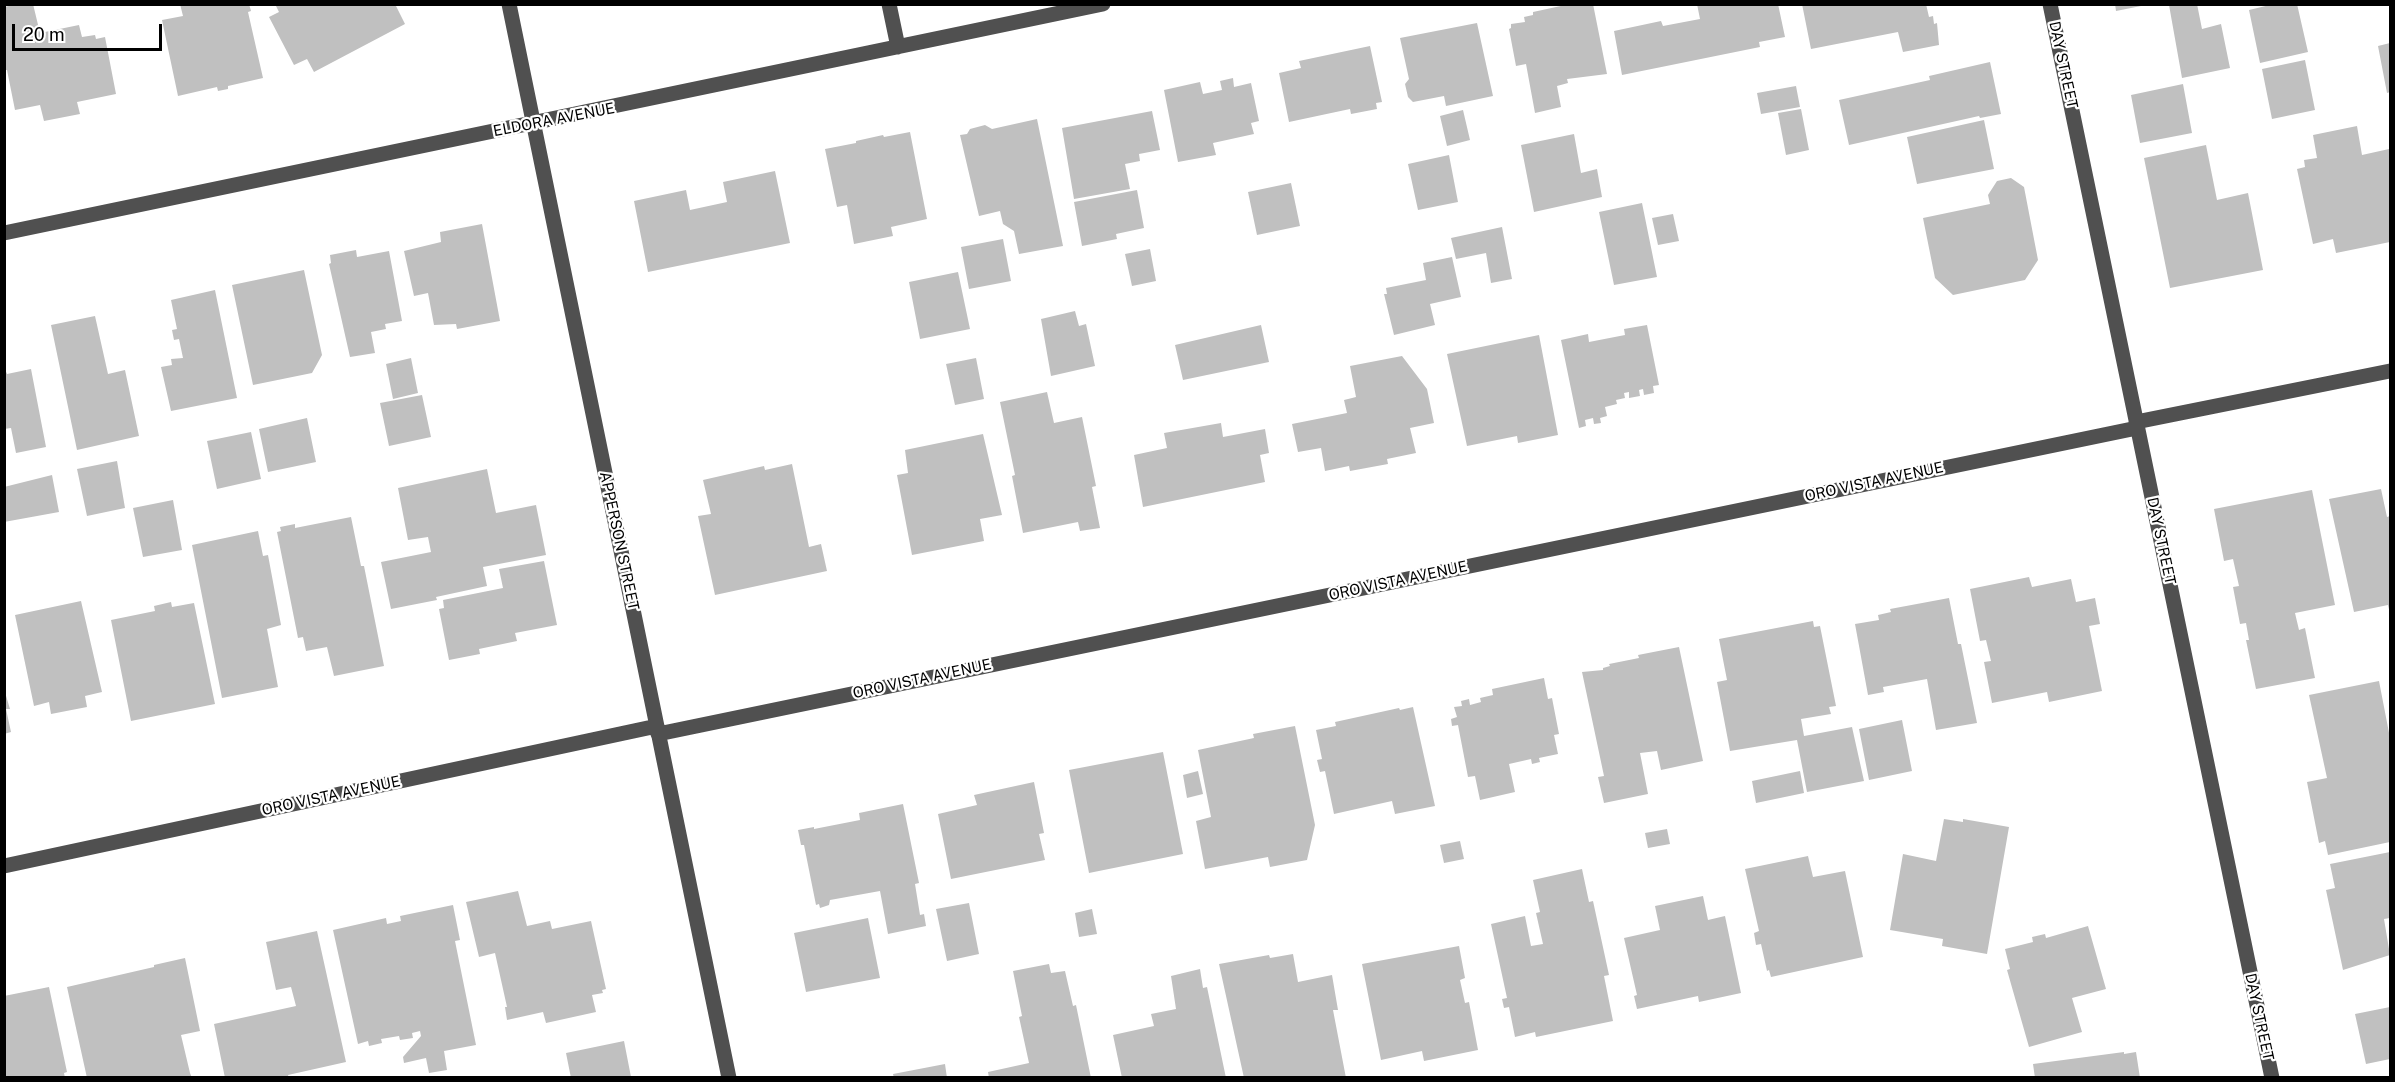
<!DOCTYPE html>
<html>
<head>
<meta charset="utf-8">
<style>
	body { margin:0 }
	#map { position:relative; width:2395px; height:1082px; overflow:hidden; background:#fff; font-family:"Public Sans",sans-serif }
	canvas { display:block }
	.frame { position:absolute; inset:0; border:6px solid #000; pointer-events:none }
	.scale { position:absolute; left:12px; top:24px; width:150px; height:27px; box-sizing:border-box; border:3px solid #000; border-top:0; padding-left:8px; font-size:18px; line-height:21px; white-space:nowrap; color:#000; -webkit-text-stroke:4px #fff; paint-order:stroke }
</style>
</head>
<body>
<div id="map">
<canvas width="2395" height="1082"></canvas>
<div class="frame"></div>
<div class="scale">20 m</div>
</div>
<script>
const c = document.querySelector('canvas').getContext('2d');
c.lineJoin = 'round';
function fillPath(path, color) {
  c.fillStyle = color;
  c.fill(path, 'evenodd');
}
function toPath(rows) {
  const path = new Path2D();
  for (const r of rows) {
    path.moveTo(r[0], r[1]);
    for (let i = 2; i < r.length; i += 2) path.lineTo(r[i], r[i + 1]);
  }
  return path;
}
function stroke(path, color, width, dash) {
  c.strokeStyle = color;
  c.lineWidth = width;
  c.lineCap = dash ? 'butt' : 'round';
  c.setLineDash(dash || []);
  c.stroke(path);
}
function drawText(font, color, halo, rows, align = 'center') {
  c.font = font + ' "Public Sans",sans-serif';
  c.lineWidth = 4.5;
  c.setLineDash([]);
  c.textBaseline = 'middle';
  c.strokeStyle = halo;
  c.fillStyle = color;
  for (const [text, x, y, turn = 0] of rows) {
    c.save();
    c.translate(x, y);
    c.rotate((+turn || 0) * Math.PI / 180);
    c.textAlign = isNaN(turn) ? turn : align;
    if (halo) c.strokeText(text, 0, 0);
    c.fillText(text, 0, 0);
    c.restore();
  }
}
fillPath(toPath([
	[18,4,33,4,40,33,79,25,82,37,95,35,96,39,105,37,116,94,77,102,80,114,44,121,40,105,15,110,7,70,4,70,4,7],
	[180,4,249,4,251,11,248,12,263,78,228,86,228,89,218,91,217,87,178,96,162,20,183,16],
	[275,4,395,4,405,24,314,72,307,59,294,65,269,17,279,12],
	[1570,4,1593,4,1607,74,1567,79,1568,83,1557,86,1561,107,1535,113,1526,64,1516,66,1509,29,1511,28,1511,24,1525,22,1524,17,1533,15,1533,12],
	[1697,4,1778,4,1785,37,1759,42,1760,47,1622,75,1614,31,1661,21,1663,26,1700,19],
	[1802,4,1926,4,1929,17,1933,16,1934,24,1937,23,1939,45,1903,52,1898,32,1811,49],
	[2115,4,2141,4,2141,6,2116,11],
	[2197,4,2202,29,2221,24,2230,68,2182,78,2169,5],
	[2274,4,2297,4,2308,52,2260,63,2249,10],
	[1477,23,1493,96,1446,106,1444,96,1413,102,1408,97,1405,84,1409,79,1400,38],
	[2390,43,2390,92,2387,93,2378,46],
	[1370,46,1382,102,1376,103,1377,109,1351,114,1350,109,1289,122,1279,73,1301,68,1299,61],
	[2305,60,2315,110,2272,119,2262,69],
	[1990,62,2001,114,1980,118,1979,116,1849,145,1839,100,1930,80,1929,76],
	[1233,78,1234,87,1251,83,1259,121,1251,123,1254,134,1213,143,1216,155,1178,162,1164,90,1200,82,1203,94,1222,90,1220,81],
	[2183,84,2192,133,2140,143,2131,95],
	[1796,86,1800,107,1761,114,1757,93],
	[1801,109,1809,150,1786,155,1778,113],
	[1463,110,1470,140,1447,146,1440,116],
	[1152,111,1160,150,1139,154,1140,161,1125,164,1130,189,1074,199,1062,128],
	[1037,119,1063,246,1019,254,1014,231,1003,224,1000,211,979,216,960,135,967,134,970,129,985,125,992,129],
	[1984,120,1994,169,1917,184,1907,137],
	[2357,126,2362,155,2389,149,2390,242,2336,253,2333,239,2313,244,2297,169,2305,167,2304,160,2317,158,2313,135],
	[910,132,927,219,891,227,893,236,854,244,847,205,837,207,825,149,856,143,856,141,883,135,884,137],
	[1574,134,1581,173,1597,169,1602,197,1534,212,1521,145],
	[2206,145,2217,200,2248,193,2263,270,2170,288,2144,158],
	[1449,155,1458,202,1418,210,1408,164],
	[775,171,790,243,648,272,634,201,686,190,690,210,727,202,723,182],
	[2011,178,2024,187,2038,260,2025,280,1953,295,1935,278,1923,218,1990,204,1988,195,1997,181],
	[1291,183,1300,226,1257,235,1248,192],
	[1137,190,1144,228,1116,234,1117,239,1082,246,1074,202],
	[1642,203,1657,277,1614,285,1599,212],
	[1673,214,1679,241,1658,245,1652,218],
	[482,224,500,321,457,329,456,324,434,325,428,293,414,296,404,251,441,242,440,232],
	[1502,227,1512,279,1491,283,1486,253,1456,259,1451,238],
	[1003,239,1011,281,969,289,961,247],
	[1150,249,1156,281,1132,286,1125,254],
	[356,250,357,257,389,251,402,321,385,324,386,329,371,332,375,353,350,357,329,264,331,263,330,255],
	[1452,257,1461,297,1430,304,1435,325,1394,335,1384,294,1387,294,1386,288,1426,280,1423,263],
	[304,270,322,355,312,373,253,385,232,285],
	[958,272,970,329,920,339,909,282],
	[215,290,237,398,171,411,161,367,172,365,171,359,183,358,179,339,174,340,172,330,177,329,171,300],
	[1075,311,1079,326,1086,324,1095,366,1051,376,1041,319],
	[95,316,108,374,125,370,139,436,77,450,51,325],
	[1261,325,1269,362,1183,380,1175,345],
	[1647,325,1659,385,1653,386,1654,393,1644,395,1643,389,1639,390,1640,396,1629,398,1629,392,1624,393,1625,398,1616,400,1617,404,1605,407,1607,416,1600,418,1601,423,1594,424,1593,418,1585,420,1586,426,1579,428,1561,340,1588,334,1589,342,1625,335,1624,329],
	[1539,335,1558,435,1518,443,1517,436,1467,446,1447,354],
	[1402,356,1427,389,1434,423,1410,428,1416,453,1387,459,1388,464,1350,471,1349,466,1325,471,1321,448,1298,452,1292,424,1347,413,1344,400,1356,397,1350,366],
	[411,358,418,393,393,399,386,364],
	[976,358,984,399,955,405,946,364],
	[4,367,7,374,31,369,46,447,16,453,11,428,4,429],
	[1047,392,1054,423,1082,417,1096,486,1092,487,1100,528,1080,531,1078,522,1023,533,1012,476,1015,475,1000,402],
	[422,395,431,437,389,446,380,403],
	[307,418,316,462,268,472,259,429],
	[1221,423,1223,437,1265,429,1269,453,1260,455,1265,482,1143,507,1134,455,1167,448,1164,433],
	[251,432,261,479,217,489,207,441],
	[983,434,1002,515,980,519,984,541,912,555,897,475,908,473,905,450],
	[117,461,125,508,87,516,77,469],
	[792,464,809,547,821,544,827,571,715,595,698,516,711,514,703,480,764,466,765,470],
	[487,469,496,513,536,505,546,555,483,567,487,586,436,597,437,600,391,609,381,562,431,552,428,537,408,540,398,488],
	[52,475,59,512,4,522,4,487],
	[2381,489,2387,517,2390,516,2390,614,2388,605,2354,612,2329,499],
	[2312,490,2335,605,2295,613,2299,630,2305,628,2315,678,2256,689,2246,640,2249,640,2246,623,2240,624,2233,587,2239,586,2233,559,2224,561,2214,509],
	[173,500,182,550,143,557,133,508],
	[351,517,361,566,364,566,384,666,334,676,327,647,306,651,303,637,298,638,277,532,281,531,280,527,295,524,295,528],
	[258,531,263,556,268,555,281,625,267,629,278,687,222,698,192,545],
	[544,561,557,625,515,633,517,641,479,649,480,654,449,660,439,609,444,608,443,600,503,588,499,569],
	[2029,577,2032,587,2071,579,2076,602,2095,598,2100,624,2089,626,2102,691,2049,702,2047,692,1992,703,1984,662,1991,661,1986,640,1980,641,1970,589],
	[1949,598,1958,644,1961,644,1977,723,1936,730,1927,679,1883,687,1884,692,1868,695,1855,624,1879,620,1878,615,1891,612,1890,609],
	[81,601,102,692,85,696,87,707,51,714,49,702,34,706,15,615],
	[171,602,172,607,194,603,215,704,131,721,111,620,155,611,154,606],
	[1813,621,1814,627,1820,626,1836,706,1829,707,1831,714,1801,719,1804,736,1852,727,1864,781,1807,792,1797,740,1730,751,1717,682,1727,680,1719,639],
	[1679,647,1703,761,1661,770,1657,751,1640,753,1648,794,1604,803,1598,777,1604,776,1582,672,1603,670,1603,668,1610,666,1609,664,1639,658,1638,655],
	[1544,678,1548,699,1552,698,1559,734,1554,735,1558,754,1539,758,1540,762,1532,764,1531,759,1509,764,1515,792,1480,800,1475,776,1468,777,1458,725,1452,726,1451,719,1457,717,1454,707,1462,706,1461,701,1469,699,1470,705,1481,702,1480,698,1493,695,1492,689],
	[2379,681,2390,738,2390,842,2328,855,2325,841,2319,843,2307,782,2327,778,2309,695],
	[4,689,10,709,6,709,11,732,4,734],
	[1413,707,1435,806,1395,814,1392,801,1334,814,1325,771,1320,772,1317,760,1322,759,1316,730,1336,726,1335,722,1399,708,1400,710],
	[1902,720,1912,771,1869,780,1859,729],
	[1295,726,1315,825,1307,860,1270,867,1268,857,1205,869,1196,821,1211,817,1198,750,1254,738,1253,734],
	[1163,752,1183,854,1089,873,1069,770],
	[1198,771,1203,794,1187,798,1183,775],
	[1800,771,1804,793,1756,803,1752,781],
	[1034,782,1044,833,1039,834,1045,860,951,879,938,814,977,805,974,795],
	[903,804,919,883,915,884,920,915,924,914,926,926,888,934,880,891,830,900,829,905,820,908,819,904,816,905,804,845,801,845,798,830,814,827,814,829,860,820,859,813],
	[1944,819,1963,822,1963,819,2009,827,1987,954,1942,946,1943,939,1890,930,1903,854,1936,861],
	[1667,829,1670,844,1648,848,1645,833],
	[1460,841,1464,859,1444,863,1440,845],
	[2390,852,2390,918,2384,919,2390,955,2343,970,2326,890,2335,888,2330,864],
	[1808,856,1813,877,1845,871,1863,957,1771,977,1769,970,1767,971,1761,944,1756,945,1754,933,1759,931,1745,869],
	[1582,869,1589,902,1593,901,1609,975,1604,976,1613,1021,1536,1037,1535,1032,1515,1037,1509,1007,1504,1008,1502,999,1507,998,1491,924,1525,916,1531,946,1543,944,1536,913,1540,912,1533,880],
	[518,891,527,926,550,921,552,929,591,921,606,989,602,990,603,993,592,995,596,1012,546,1023,543,1012,507,1020,505,1007,507,1007,495,953,479,957,466,902],
	[1703,896,1708,920,1725,916,1741,993,1699,1002,1698,996,1637,1009,1634,996,1637,995,1624,938,1660,930,1655,906],
	[969,903,979,954,947,961,936,909],
	[453,905,460,940,455,941,476,1045,444,1051,447,1070,429,1073,426,1058,404,1063,403,1057,421,1036,420,1031,412,1033,413,1038,400,1040,399,1036,381,1039,382,1043,369,1046,368,1041,358,1044,333,930,386,918,387,924,401,921,400,916],
	[1092,909,1097,934,1079,937,1075,913],
	[868,918,880,978,806,992,794,933],
	[2088,926,2106,989,2072,998,2082,1032,2029,1047,2007,970,2010,969,2005,949,2033,942,2032,937,2045,934,2046,938],
	[317,931,346,1062,288,1075,289,1078,225,1078,214,1024,296,1006,291,987,276,990,266,942],
	[1459,946,1465,978,1460,980,1465,1003,1469,1002,1478,1050,1424,1061,1422,1051,1381,1060,1362,964],
	[1293,954,1298,982,1332,975,1338,1010,1333,1010,1346,1078,1244,1078,1219,964,1269,955,1270,958],
	[185,958,200,1031,181,1035,190,1073,192,1078,87,1078,67,987,154,967,154,965],
	[1049,964,1051,973,1065,971,1073,1006,1076,1005,1091,1078,989,1078,988,1072,1029,1063,1019,1017,1022,1016,1013,971],
	[1200,969,1203,988,1207,987,1226,1078,1122,1078,1113,1035,1154,1026,1151,1014,1176,1009,1171,976],
	[49,987,67,1072,64,1073,65,1078,4,1078,4,996],
	[2390,1007,2390,1059,2366,1064,2355,1014],
	[624,1041,631,1077,571,1078,566,1053],
	[2124,1052,2124,1054,2136,1052,2140,1078,2035,1078,2033,1064],
	[945,1064,947,1078,894,1078,893,1074]
]), '#c0c0c0');
stroke(toPath([
	[509,4,729,1078],
	[889,4,898,47],
	[2050,4,2272,1078],
	[4,233,1103,4],
	[2136,422,2390,371],
	[658,734,2137,428],
	[4,866,657,726]
]), '#505050', 15);
drawText('15px', '#000', '#fff', [
	["DAY STREET",2063,65,78],
	["ELDORA AVENUE",554,120,-11],
	["ORO VISTA AVENUE",1874,482,-12],
	["APPERSON STREET",619,541,78],
	["DAY STREET",2161,541,78],
	["ORO VISTA AVENUE",1398,581,-12],
	["ORO VISTA AVENUE",922,679,-12],
	["ORO VISTA AVENUE",331,796,-12],
	["DAY STREET",2259,1017,78]
]);
</script>
</body>
</html>
